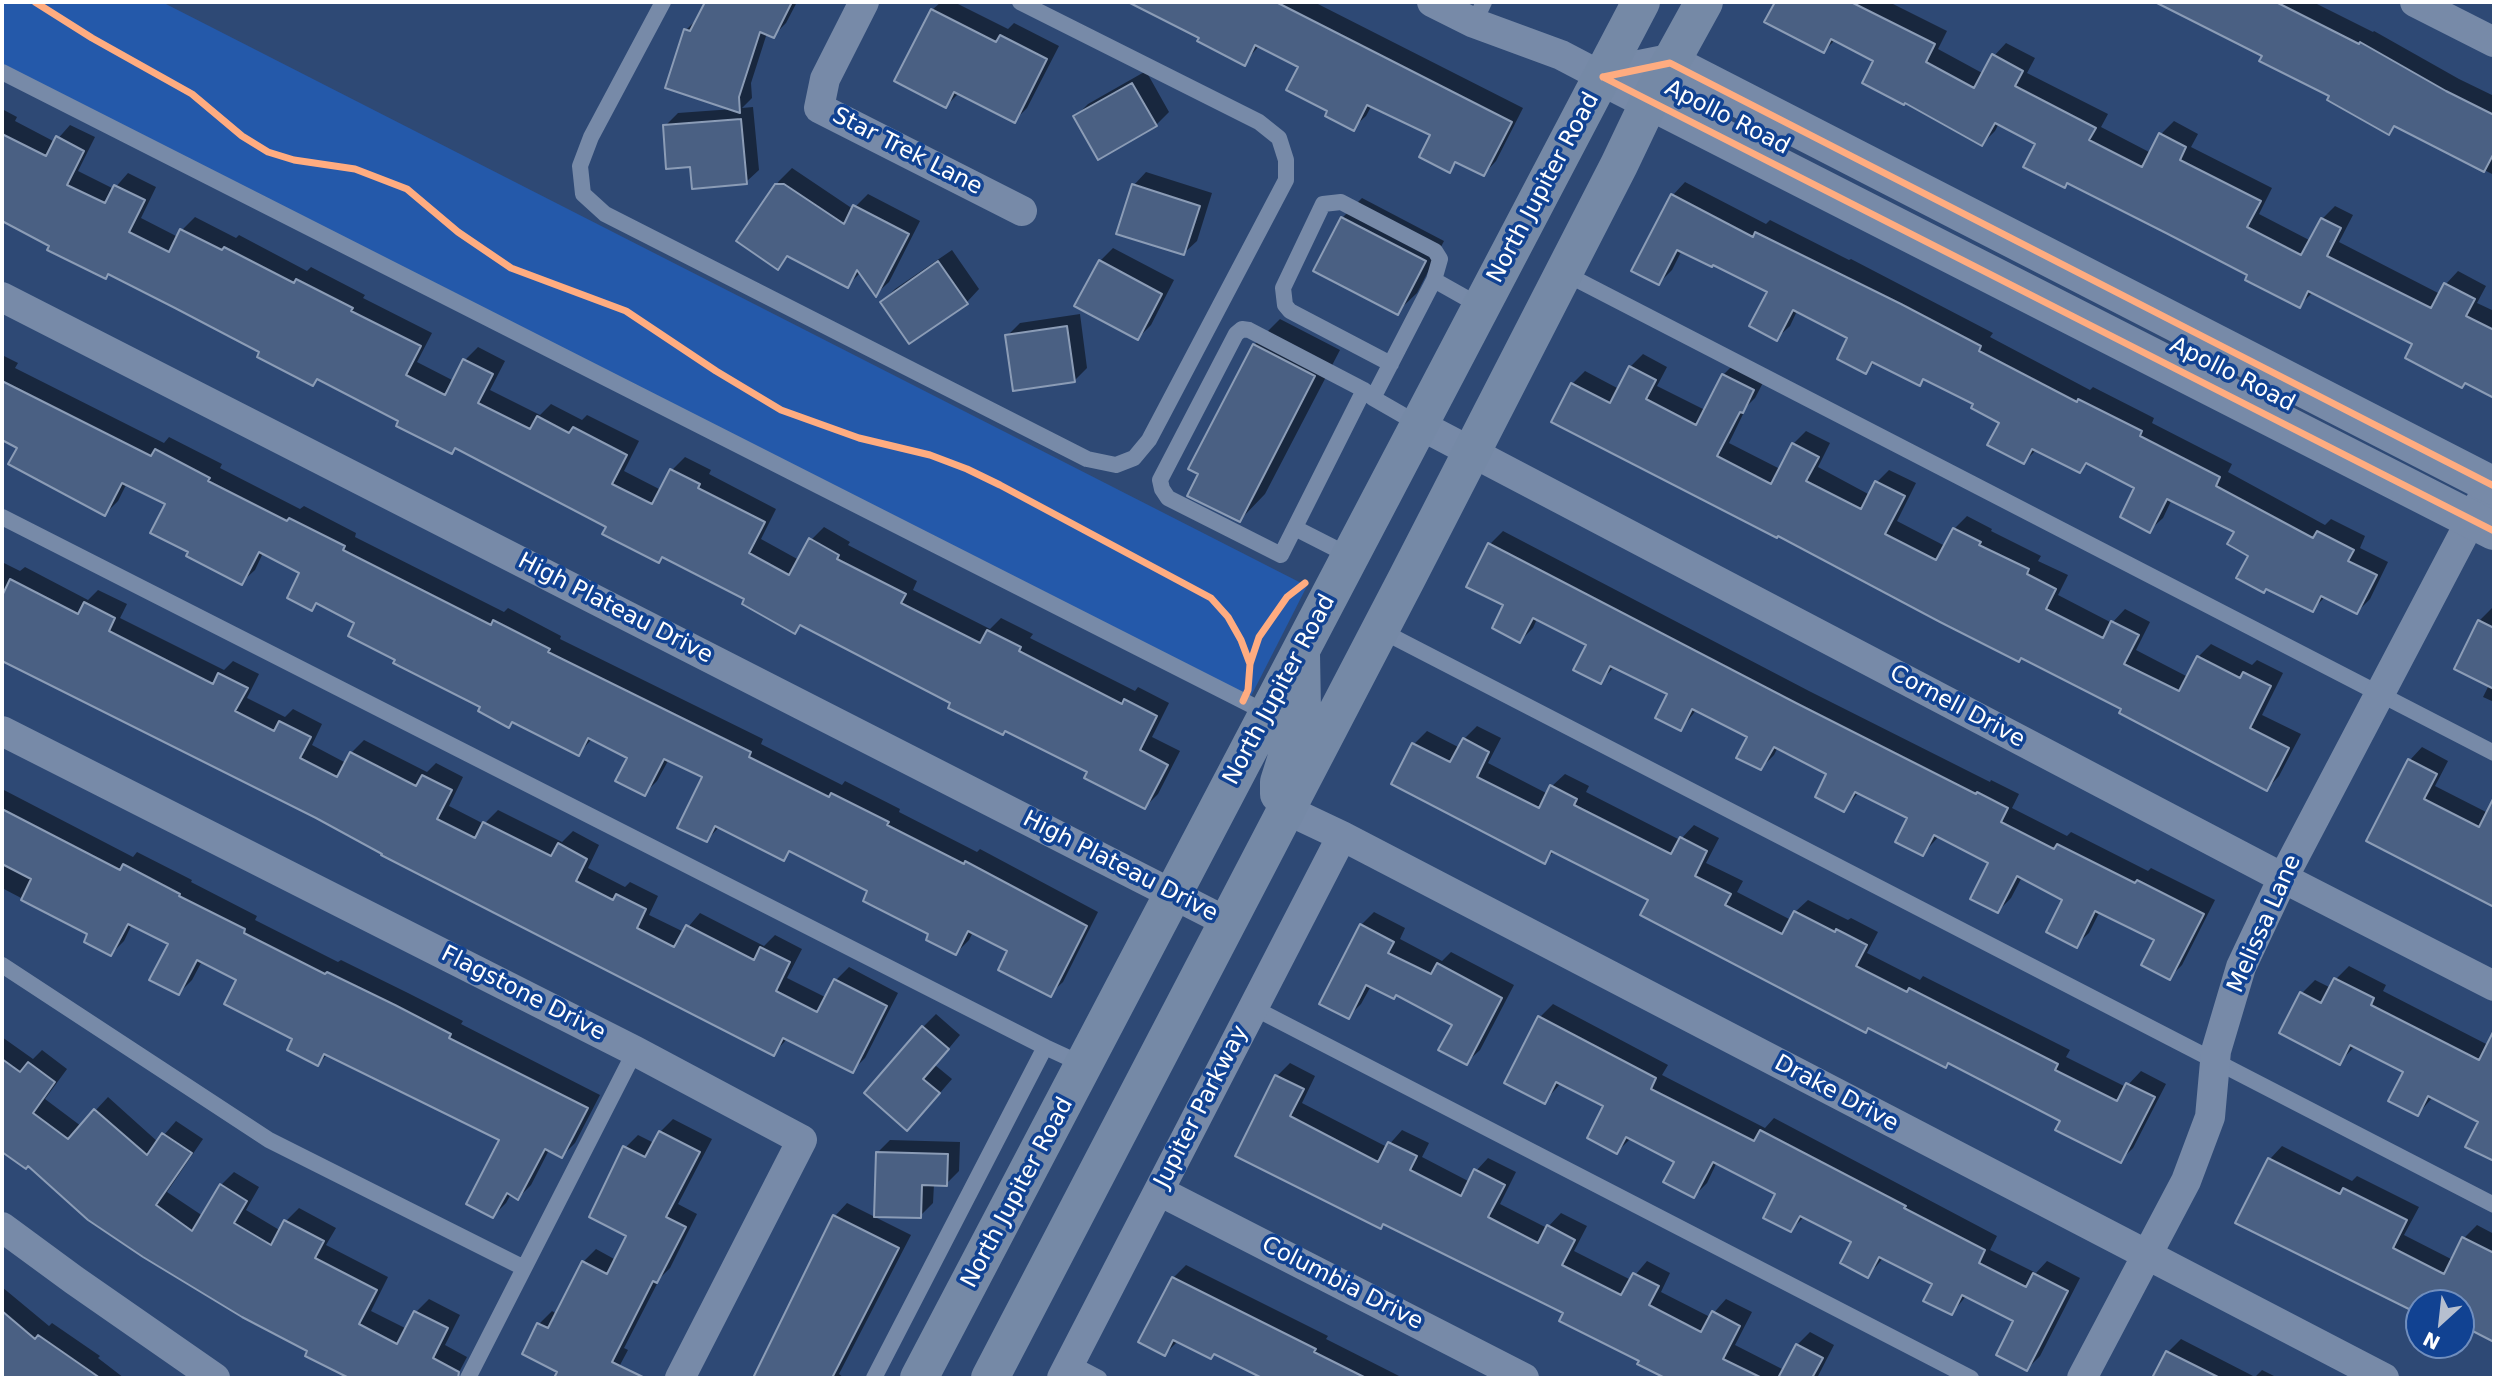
<!DOCTYPE html>
<html>
<head>
<meta charset="utf-8">
<style>
	body { margin:0 }
	#map { position:relative; width:2496px; height:1380px; overflow:hidden; background:#2e4975; font-family:"DejaVu Sans",sans-serif }
	canvas { display:block }
	.frame { position:absolute; inset:0; border:4px solid #fff; pointer-events:none }
	.north { position:absolute; left:2405px; top:1289px; width:70px; height:70px; box-sizing:border-box; background:#114292; border:2px solid #708ebe; border-radius:50%; rotate:207deg; font-size:19px; font-weight:700; line-height:28px; text-align:center; color:#fff }
	.north::after { content:''; display:block; margin:auto; width:24px; height:32px; background:#b6bfcf; clip-path:polygon(50% 0,100% 100%,50% 72%,0 100%) }
</style>
</head>
<body>
<div id="map">
<canvas width="2496" height="1380"></canvas>
<div class="frame"></div>
<div class="north">N</div>
</div>
<script>
const c = document.querySelector('canvas').getContext('2d');
c.lineJoin = 'round';
function fillPath(path, color) {
  c.fillStyle = color;
  c.fill(path, 'evenodd');
}
function toPath(rows) {
  const path = new Path2D();
  for (const r of rows) {
    path.moveTo(r[0], r[1]);
    for (let i = 2; i < r.length; i += 2) path.lineTo(r[i], r[i + 1]);
  }
  return path;
}
function stroke(path, color, width, dash) {
  c.strokeStyle = color;
  c.lineWidth = width;
  c.lineCap = dash ? 'butt' : 'round';
  c.setLineDash(dash || []);
  c.stroke(path);
}
function drawText(font, color, halo, rows, align = 'center') {
  c.font = font + ' "DejaVu Sans",sans-serif';
  c.lineWidth = 7;
  c.setLineDash([]);
  c.textBaseline = 'middle';
  c.strokeStyle = halo;
  c.fillStyle = color;
  for (const [text, x, y, turn = 0] of rows) {
    c.save();
    c.translate(x, y);
    c.rotate((+turn || 0) * Math.PI / 180);
    c.textAlign = isNaN(turn) ? turn : align;
    if (halo) c.strokeText(text, 0, 0);
    c.fillText(text, 0, 0);
    c.restore();
  }
}
fillPath(toPath([
	[2,2,162,2,1307,586,1248,702,2,67]
]), '#2459aa');
fillPath(toPath([
	[707,2,797,2,786,23,773,36,767,33,751,83,752,98,742,108,753,107,759,170,746,182,691,165,665,126,678,113,733,109,686,30,699,17],
	[941,2,954,2,1008,29,1014,23,1059,46,1027,108,1014,121,959,93,946,106,932,10],
	[1132,2,1314,2,1523,108,1496,161,1484,174,1458,161,1449,170,1432,135,1372,105,1366,116,1353,128,1300,67,1259,46,1244,63,1201,37],
	[1777,2,1889,2,1947,31,1938,49,1984,74,1994,56,2006,43,2035,58,2027,73,2108,114,2101,127,2151,153,2161,134,2174,121,2198,134,2191,147,2272,188,2259,214,2311,241,2322,219,2335,206,2353,215,2339,242,2440,294,2446,284,2458,271,2486,286,2477,303,2494,311,2494,396,2466,381,2414,344,2313,292,2299,306,2250,275,2069,181,2064,186,2037,143,1999,123,1995,131,1982,144,1876,60,1836,39,1824,51,1767,21],
	[2159,2,2313,2,2373,32,2374,31,2459,79,2494,96,2494,175,2396,125,2388,133,2264,55],
	[1146,71,1169,112,1156,125,1075,117,1088,104],
	[2,109,17,117,15,121,55,142,70,125,95,137,78,171,114,189,128,173,156,187,141,218,178,237,182,230,195,217,236,238,239,235,307,271,311,267,365,295,363,298,432,333,417,362,454,381,465,360,478,347,505,361,490,390,540,415,551,404,582,420,587,415,639,441,624,471,661,490,672,470,685,457,711,470,709,474,776,509,761,539,799,560,811,540,824,527,850,542,848,545,917,581,913,590,990,629,1001,618,1033,634,1030,638,1135,691,1138,687,1169,703,1152,737,1180,751,1158,794,1145,807,1089,772,803,624,795,632,747,598,664,556,659,561,608,526,457,447,452,452,401,420,318,378,313,384,262,351,109,273,105,277,52,245,2,219],
	[792,168,853,209,868,194,920,221,889,282,876,294,861,272,847,286,789,256,778,268,739,241,779,181],
	[1146,172,1212,193,1197,241,1184,253,1134,185],
	[1685,182,1766,224,1770,220,1849,260,1851,259,1993,333,1990,337,2090,390,2093,387,2154,418,2152,423,2232,464,2228,472,2325,525,2331,519,2365,536,2360,548,2388,562,2370,599,2357,612,2325,597,2312,610,2250,555,2236,532,2172,499,2163,518,2150,530,2137,487,2089,463,2080,471,2037,449,2024,462,2001,422,1975,403,1926,378,1919,384,1875,362,1865,372,1850,337,1797,311,1790,326,1777,338,1769,292,1682,250,1672,270,1659,283,1673,195],
	[1362,198,1444,241,1417,293,1397,312,1342,218],
	[1113,248,1174,280,1151,325,1138,338,1100,261],
	[952,250,979,289,967,302,882,302,895,289],
	[1080,314,1087,368,1074,381,1007,336,1020,323],
	[1280,319,1340,350,1265,494,1240,520,1201,473,1254,345],
	[1643,354,1667,367,1657,386,1705,410,1723,375,1736,362,1766,377,1755,398,1747,406,1729,443,1780,469,1793,444,1806,431,1830,443,1818,467,1870,495,1877,482,1889,470,1916,483,1897,521,1945,546,1954,529,1967,516,1992,529,1991,531,2041,556,2038,561,2068,575,2058,595,2112,623,2125,609,2150,622,2136,650,2188,677,2198,657,2211,644,2252,665,2257,660,2283,673,2262,715,2301,734,2279,776,2267,789,2123,708,1572,384,1585,371,1619,389,1630,367],
	[2,355,18,363,15,368,164,443,169,437,222,464,220,468,300,509,304,506,356,533,355,537,504,612,508,608,561,636,560,639,763,739,761,744,842,785,845,781,900,809,899,812,977,852,980,849,1098,912,1063,982,1050,994,1009,950,973,932,969,940,956,953,870,891,791,851,783,858,720,826,707,840,704,776,669,759,657,781,644,794,629,758,592,739,578,754,482,706,397,659,357,622,318,603,312,609,302,572,263,553,255,570,242,582,190,551,167,504,127,483,118,501,105,514,19,447,2,438],
	[1503,531,1809,691,1990,782,1991,780,2019,794,2012,808,2067,836,2071,832,2148,871,2151,868,2215,900,2182,965,2169,978,2156,940,2100,911,2089,933,2076,945,2065,899,2022,877,2011,898,1998,911,1990,862,1939,836,1923,854,1910,818,1859,792,1844,810,1829,773,1778,747,1774,755,1761,768,1749,736,1697,709,1681,729,1669,694,1615,666,1600,682,1588,645,1537,619,1533,628,1520,641,1506,605,1490,544],
	[2,562,20,571,25,567,88,600,98,590,127,604,120,618,224,670,233,661,259,674,247,698,285,717,293,709,322,724,312,745,346,763,351,753,364,740,427,772,436,763,463,777,449,806,484,824,498,810,562,842,573,831,599,845,588,868,625,887,630,882,658,896,649,915,684,932,700,913,764,946,775,935,802,949,787,978,827,998,836,980,849,967,898,993,865,1058,852,1071,788,1038,774,1053,317,817,2,659],
	[2492,608,2494,609,2494,702,2483,697,2489,685,2479,621],
	[1477,726,1501,738,1488,763,1548,794,1552,786,1565,774,1589,786,1586,792,1680,840,1694,825,1719,838,1706,863,1743,881,1737,892,1791,920,1795,912,1808,900,1848,920,1851,918,1878,932,1867,953,1920,980,1923,976,2070,1050,2066,1057,2126,1087,2141,1071,2166,1084,2133,1148,2120,1161,2063,1120,1949,1062,1946,1066,1869,1027,1865,1031,1650,899,1555,851,1544,861,1414,744,1427,731,1460,748,1464,739],
	[2422,747,2448,761,2435,786,2488,813,2494,805,2494,904,2369,840,2410,760],
	[2,789,133,857,137,852,192,880,191,882,257,916,255,920,338,962,341,960,408,993,463,1021,461,1024,600,1095,575,1143,562,1156,549,1150,531,1185,518,1198,511,1194,506,1203,493,1216,502,1139,328,1054,318,1064,238,979,202,961,192,980,179,993,170,944,132,924,124,941,111,954,90,934,2,888],
	[1374,912,1405,928,1400,939,1442,961,1451,952,1514,985,1480,1050,1467,1062,1454,1024,1396,994,1371,986,1361,1004,1348,1017,1361,925],
	[2349,966,2386,985,2383,991,2492,1047,2494,1044,2494,1159,2468,1146,2480,1121,2433,1097,2418,1114,2405,1071,2355,1046,2340,1062,2302,993,2315,980,2331,988,2336,979],
	[1553,1004,1668,1065,1662,1075,1765,1128,1774,1118,1997,1236,1990,1250,2036,1273,2047,1261,2080,1278,2040,1356,2027,1369,2016,1320,1967,1295,1952,1313,1934,1283,1884,1257,1868,1276,1853,1242,1805,1216,1791,1230,1777,1193,1717,1162,1707,1183,1694,1196,1676,1161,1631,1138,1617,1152,1605,1105,1561,1083,1544,1102,1540,1017],
	[936,1014,960,1035,935,1065,952,1079,920,1116,923,1027],
	[2,1037,33,1059,42,1050,67,1069,45,1099,81,1126,108,1097,158,1142,176,1121,203,1139,167,1192,203,1216,221,1185,234,1172,259,1187,246,1210,281,1231,286,1221,299,1208,336,1228,326,1245,388,1277,371,1311,407,1329,416,1312,429,1299,460,1315,445,1345,467,1357,456,1378,355,1378,307,1355,309,1351,28,1164,25,1167,2,1149],
	[1290,1063,1315,1076,1302,1103,1387,1147,1402,1130,1429,1143,1422,1157,1470,1182,1476,1171,1488,1158,1516,1172,1500,1204,1547,1228,1561,1213,1587,1226,1574,1251,1631,1280,1647,1261,1670,1273,1661,1292,1710,1317,1726,1299,1752,1312,1735,1345,1784,1370,1797,1345,1810,1332,1834,1345,1817,1378,1669,1378,1640,1363,1641,1361,1565,1313,1385,1223,1381,1227,1238,1155,1277,1076],
	[673,1119,712,1139,678,1204,697,1214,670,1268,660,1278,624,1348,628,1350,613,1378,556,1378,560,1371,539,1324,552,1311,557,1314,583,1262,596,1249,616,1260,629,1235,625,1148,638,1135,654,1143,660,1132],
	[890,1140,960,1142,959,1171,946,1184,934,1184,933,1203,920,1216,877,1153],
	[2282,1146,2352,1181,2357,1176,2419,1207,2404,1235,2453,1260,2464,1238,2477,1225,2494,1234,2494,1256,2486,1272,2494,1276,2494,1340,2461,1323,2461,1303,2419,1303,2419,1312,2270,1159],
	[847,1203,911,1235,839,1374,844,1378,755,1378,835,1216],
	[1186,1265,1328,1336,1326,1339,1403,1378,1265,1378,1216,1353,1211,1357,1178,1341,1165,1354,1173,1278],
	[2,1287,49,1326,52,1323,100,1356,98,1358,124,1378,2,1378],
	[2181,1339,2255,1377,2262,1370,2278,1378,2154,1378,2168,1352]
]), '#0007');
const building = toPath([
	[705,2,792,2,774,38,760,32,739,97,740,113,665,88,684,29,690,31,705,2],
	[1128,2,1276,2,1512,122,1484,176,1455,162,1450,173,1419,157,1430,135,1367,105,1354,131,1325,116,1327,111,1286,90,1298,67,1255,45,1245,66,1197,41,1199,38,1128,2],
	[1775,2,1851,2,1935,44,1926,62,1974,88,1992,54,2023,71,2015,86,2096,128,2089,140,2142,167,2159,133,2186,147,2180,160,2261,201,2247,227,2301,255,2321,218,2341,228,2327,256,2431,308,2444,283,2475,299,2466,316,2494,330,2494,398,2465,383,2462,388,2405,358,2412,344,2308,291,2300,308,2245,280,2247,275,2166,233,2067,183,2065,188,2023,167,2035,144,1995,123,1982,146,1905,103,1904,105,1862,83,1873,61,1831,39,1824,53,1764,22,1775,2],
	[2155,2,2276,2,2359,44,2360,42,2446,91,2494,115,2494,153,2484,172,2394,126,2389,135,2327,100,2329,96,2259,61,2262,56,2155,2],
	[931,9,996,42,1000,35,1047,59,1015,123,954,92,946,108,894,81,931,9],
	[1132,83,1157,126,1098,160,1073,116,1132,83],
	[741,119,747,184,692,189,690,167,666,169,663,125,741,119],
	[2,134,46,156,56,136,84,151,67,185,105,203,114,185,145,200,129,232,169,252,180,229,222,250,224,247,294,283,296,279,353,308,351,311,421,346,406,375,445,395,463,359,493,374,478,403,530,429,537,416,569,433,573,427,627,455,612,484,652,504,670,469,700,484,698,488,765,522,749,553,789,575,809,538,839,555,837,559,906,594,901,603,980,643,987,630,1021,647,1019,651,1122,704,1124,699,1157,716,1140,750,1168,765,1145,809,1084,778,1087,772,1005,731,1003,735,948,708,950,703,800,625,795,634,742,604,744,599,662,557,659,563,602,534,606,527,455,448,452,454,396,426,398,421,317,379,313,386,257,357,259,352,175,308,108,274,106,279,47,250,49,246,2,221,2,134],
	[775,184,784,184,844,224,853,205,909,234,876,297,857,270,848,288,787,256,778,270,736,241,775,184],
	[1132,184,1200,206,1184,255,1116,234,1132,184],
	[1671,194,1753,237,1755,232,1901,304,1981,346,1979,351,2077,402,2078,399,2142,431,2140,436,2220,477,2216,486,2313,538,2317,531,2354,550,2348,561,2377,575,2357,614,2321,596,2313,612,2266,589,2264,593,2236,578,2248,556,2227,544,2234,532,2167,499,2150,533,2120,517,2134,488,2086,463,2080,473,2032,449,2024,464,1987,445,1999,423,1971,408,1973,404,1923,379,1920,386,1872,362,1866,374,1837,359,1847,338,1793,310,1777,341,1749,326,1767,292,1713,265,1712,267,1677,250,1659,285,1631,271,1671,194],
	[1341,217,1426,261,1398,315,1313,271,1341,217],
	[1099,260,1162,294,1138,340,1074,306,1099,260],
	[938,261,968,304,909,344,880,302,938,261],
	[1067,326,1075,382,1013,391,1005,335,1067,326],
	[1253,344,1315,376,1240,522,1187,496,1198,474,1188,469,1253,344],
	[1629,366,1656,380,1646,399,1696,425,1722,374,1754,390,1743,413,1740,412,1717,456,1771,484,1792,443,1819,457,1806,481,1861,509,1875,481,1905,496,1885,534,1936,560,1953,528,1981,542,1979,545,2029,569,2027,574,2056,589,2046,609,2103,638,2111,621,2139,635,2124,664,2179,691,2197,656,2240,678,2243,672,2271,686,2250,728,2289,748,2267,791,2119,713,2121,709,2021,658,2019,662,1940,622,1778,536,1777,538,1551,422,1571,383,1610,403,1629,366],
	[2,381,151,456,155,449,210,478,208,481,287,521,289,518,345,546,343,550,491,625,493,620,550,649,548,652,751,752,749,757,829,797,831,793,889,822,887,825,964,864,965,861,1087,926,1051,997,998,970,1007,951,968,931,956,955,926,940,928,934,863,901,867,891,789,851,784,861,715,826,707,842,677,828,702,777,664,759,645,796,615,781,627,758,588,738,579,756,512,722,509,728,478,711,480,707,393,663,395,660,348,636,354,623,316,603,312,611,287,598,299,573,259,552,242,585,186,556,188,552,150,533,165,504,122,483,105,516,8,464,17,448,2,440,2,381],
	[1488,543,1796,703,1976,794,1977,792,2008,808,2001,822,2054,849,2057,844,2135,883,2137,880,2204,914,2170,980,2141,965,2154,940,2095,911,2077,948,2046,932,2062,900,2017,876,1998,913,1970,899,1988,863,1934,835,1923,856,1895,842,1907,818,1855,792,1844,812,1815,797,1826,774,1774,747,1761,770,1736,758,1747,737,1692,709,1681,731,1655,718,1667,694,1610,666,1601,684,1573,670,1586,645,1533,618,1520,643,1492,628,1503,605,1466,587,1488,543],
	[10,579,78,614,84,602,115,618,109,631,213,684,218,673,248,688,235,711,274,731,279,721,311,737,300,758,337,777,350,752,416,786,422,775,452,790,437,819,475,838,483,822,551,856,558,843,587,859,576,881,613,900,616,894,646,909,637,928,674,947,686,925,754,960,760,947,790,962,776,991,817,1012,834,979,887,1006,853,1073,783,1038,774,1056,381,855,382,854,316,818,2,661,2,596,10,579],
	[2478,620,2494,628,2494,689,2454,669,2478,620],
	[1463,738,1489,752,1477,777,1539,808,1550,785,1577,799,1574,805,1671,854,1680,837,1707,851,1695,876,1731,894,1725,905,1782,934,1794,911,1835,932,1836,929,1867,945,1856,966,1907,992,1909,988,2058,1064,2055,1070,2117,1101,2126,1083,2155,1097,2121,1163,2055,1130,2060,1121,1948,1063,1946,1068,1868,1028,1866,1033,1640,915,1648,900,1551,851,1545,864,1391,784,1412,743,1450,762,1463,738],
	[2408,759,2437,774,2424,799,2479,827,2494,797,2494,907,2366,841,2408,759],
	[2,809,120,870,123,864,180,894,179,896,245,929,244,933,325,974,327,972,395,1005,451,1034,449,1038,588,1108,562,1158,545,1149,518,1200,507,1193,493,1218,466,1204,499,1140,324,1054,318,1066,287,1050,292,1039,224,1004,236,980,197,960,179,995,149,980,168,944,128,924,111,956,84,942,87,934,21,900,31,879,2,864,2,809],
	[1360,924,1394,942,1388,953,1431,974,1437,963,1502,998,1467,1065,1438,1050,1452,1025,1396,995,1394,999,1366,985,1349,1019,1319,1004,1360,924],
	[2334,978,2374,998,2371,1005,2479,1060,2494,1030,2494,1161,2465,1147,2478,1122,2428,1096,2418,1116,2388,1101,2403,1072,2350,1045,2340,1065,2279,1033,2300,992,2321,1003,2334,978],
	[1538,1016,1656,1078,1651,1089,1754,1141,1760,1130,1906,1206,1904,1208,1985,1250,1979,1263,2026,1287,2033,1273,2068,1291,2027,1371,1996,1355,2013,1321,1962,1295,1952,1315,1923,1301,1932,1284,1879,1257,1868,1278,1840,1263,1851,1242,1800,1216,1791,1232,1763,1218,1775,1194,1713,1162,1694,1198,1663,1182,1674,1162,1626,1137,1617,1154,1587,1138,1603,1106,1556,1082,1545,1104,1504,1083,1538,1016],
	[922,1026,949,1049,923,1079,940,1093,907,1131,864,1093,922,1026],
	[2,1059,20,1072,28,1062,55,1082,33,1113,68,1139,94,1109,147,1155,162,1133,192,1153,156,1205,192,1231,220,1184,247,1201,234,1223,271,1245,284,1220,324,1241,315,1258,377,1290,359,1324,397,1344,414,1311,448,1328,433,1358,459,1372,458,1378,349,1378,305,1356,307,1351,242,1317,143,1257,88,1220,28,1166,26,1169,2,1152,2,1059],
	[1275,1075,1304,1089,1290,1116,1378,1162,1388,1142,1417,1156,1410,1170,1461,1196,1474,1169,1505,1185,1488,1217,1538,1243,1547,1225,1575,1240,1562,1265,1621,1295,1633,1273,1659,1286,1649,1305,1701,1332,1712,1311,1740,1326,1723,1359,1762,1378,1665,1378,1637,1364,1639,1361,1559,1321,1563,1313,1383,1224,1381,1229,1235,1156,1275,1075],
	[659,1131,700,1152,666,1217,686,1227,657,1283,653,1281,612,1362,645,1378,554,1378,557,1372,522,1354,537,1323,548,1328,582,1261,607,1274,626,1236,589,1217,623,1146,645,1157,659,1131],
	[876,1152,948,1154,947,1186,922,1185,921,1218,874,1217,876,1152],
	[2268,1158,2340,1194,2343,1188,2407,1220,2393,1248,2444,1274,2462,1237,2494,1253,2494,1342,2461,1325,2461,1303,2419,1303,2419,1314,2235,1223,2268,1158],
	[833,1215,899,1248,832,1378,753,1378,833,1215],
	[1172,1277,1316,1349,1314,1352,1366,1378,1262,1378,1214,1354,1211,1359,1173,1340,1165,1356,1138,1342,1172,1277],
	[2,1311,35,1339,38,1335,100,1378,2,1378,2,1311],
	[1796,1344,1823,1358,1812,1378,1778,1378,1796,1344],
	[2166,1351,2220,1378,2152,1378,2166,1351]
]);
fillPath(building, '#4a6083');
stroke(building, '#8b9cb6', 2);
stroke(toPath([
	[663,2,591,137,580,166,583,194,605,214,1087,459,1116,465,1134,458,1149,440,1286,180,1286,160,1279,138,1259,122,1020,2],
	[1474,23,1484,2],
	[2,72,1267,713],
	[1564,273,2494,753],
	[1391,364,1290,311,1285,305,1283,288,1323,204,1341,202,1435,251,1440,259,1434,280],
	[1364,390,1281,555,1168,498,1162,489,1160,480,1236,334,1242,329,1249,330,1364,390,1373,398,1420,425],
	[1373,398,1434,280,1482,307],
	[2,517,1045,1047,874,1378],
	[1295,528,1350,556],
	[1380,630,2494,1205],
	[2,965,269,1140,524,1268],
	[1254,1008,1971,1378],
	[1045,1047,1084,1065],
	[1070,1363,1099,1378],
	[468,1378,635,1051]
]), '#778aa8', 16);
stroke(toPath([
	[864,2,825,79,819,108,1022,211],
	[1432,2,1474,23,1561,55,1603,77],
	[2415,2,2494,42],
	[2,297,1227,922],
	[1420,425,2283,878,2494,986],
	[2,731,635,1051,802,1140,680,1378],
	[1287,810,1342,836,2384,1378],
	[1159,1191,1524,1378],
	[2,1227,74,1280,215,1378],
	[1062,1378,1342,836],
	[2082,1378,2186,1181,2210,1117,2216,1051,2241,967,2283,878,2490,484]
]), '#778aa8', 30);
stroke(toPath([
	[1640,69,1670,63,2494,486],
	[1603,77,2494,531]
]), '#778aa8', 38);
stroke(toPath([
	[1279,794,1279,782,1302,709,1301,654],
	[919,1378,1641,2],
	[990,1378,1407,578,1619,165,1650,100,1704,2]
]), '#7589a6', 38);
stroke(toPath([
	[35,2,92,38,192,94,242,136,268,152,294,160,355,169,407,189,458,232,511,268,626,311,716,371,781,410,859,438,930,455,967,469,1000,485,1211,598,1228,617,1241,640,1250,664],
	[1603,77,2494,531],
	[1603,77,1670,63,2494,486],
	[1243,701,1248,690,1250,664,1259,637,1287,597,1305,583]
]), '#ffac80', 7);
drawText('23px', '#fff', '#114292', [
	["Apollo Road",1727,118,27],
	["Star Trek Lane",907,152,27],
	["North Jupiter Road",1544,188,-62],
	["Apollo Road",2232,375,27],
	["High Plateau Drive",615,609,27],
	["North Jupiter Road",1280,690,-62],
	["Cornell Drive",1957,707,28],
	["High Plateau Drive",1120,867,27],
	["Melissa Lane",2265,924,-66],
	["Flagstone Drive",523,994,27],
	["Drake Drive",1836,1094,28],
	["Jupiter Parkway",1202,1107,-63],
	["North Jupiter Road",1018,1193,-62],
	["Columbia Drive",1342,1284,27]
]);
</script>
</body>
</html>
